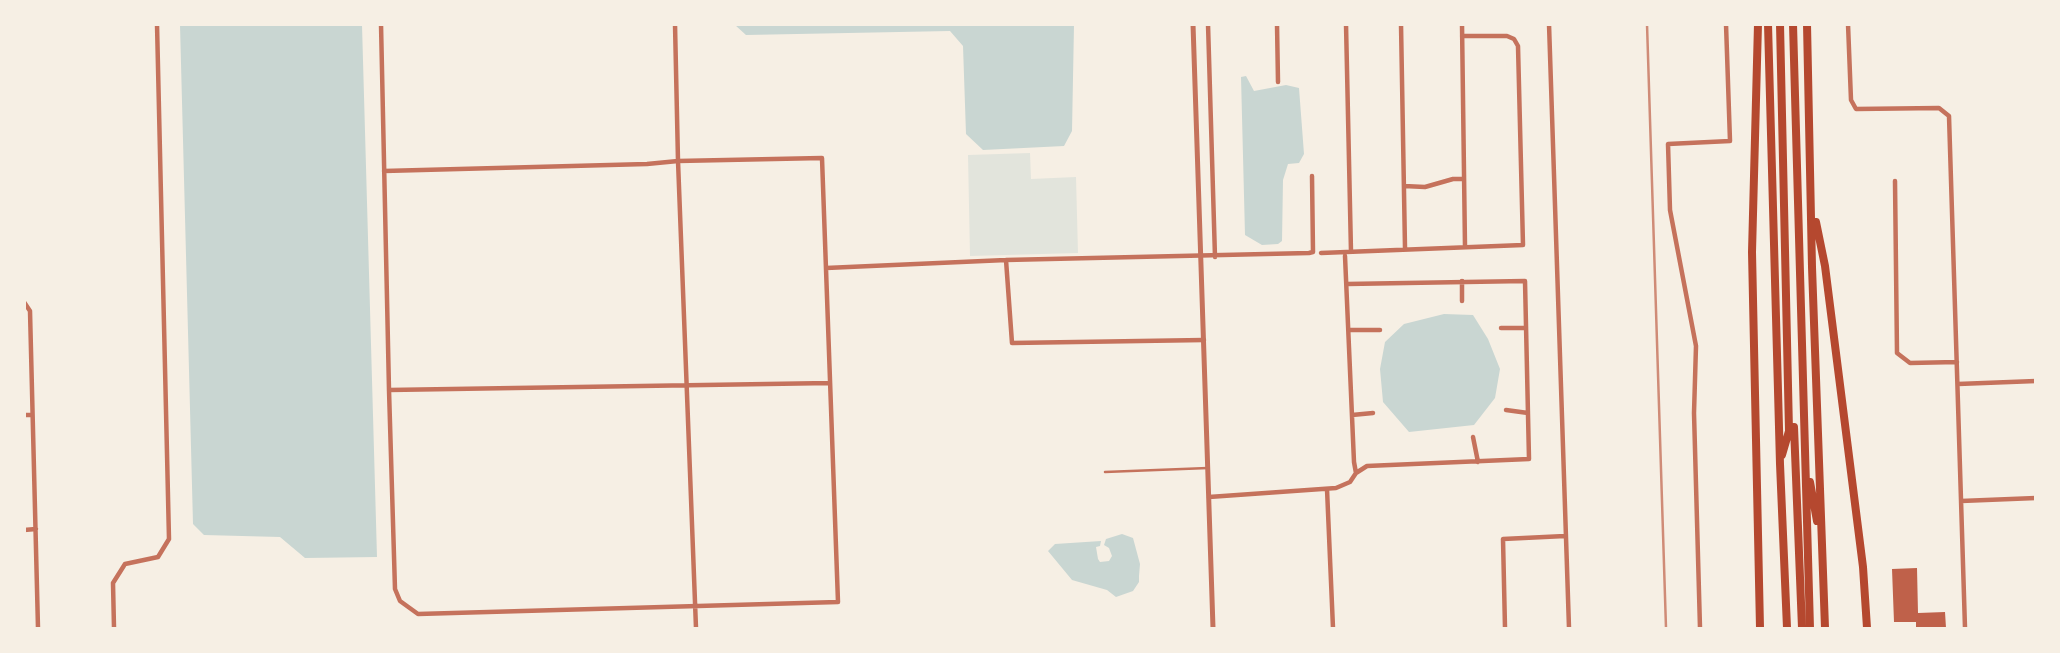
<!DOCTYPE html>
<html>
<head>
<meta charset="utf-8">
<style>
	body { margin:0 }
	#map { position:relative; width:2060px; height:653px; overflow:hidden; background:#f6efe4; font-family:"Roboto Condensed",sans-serif }
	canvas { display:block }
	.frame { position:absolute; inset:0; border:26px solid #f6efe4; pointer-events:none }
</style>
</head>
<body>
<div id="map">
<canvas width="2060" height="653"></canvas>
<div class="frame"></div>
</div>
<script>
const c = document.querySelector('canvas').getContext('2d');
c.lineJoin = 'round';
function fillPath(path, color) {
  c.fillStyle = color;
  c.fill(path, 'evenodd');
}
function toPath(rows) {
  const path = new Path2D();
  for (const r of rows) {
    path.moveTo(r[0], r[1]);
    for (let i = 2; i < r.length; i += 2) path.lineTo(r[i], r[i + 1]);
  }
  return path;
}
function stroke(path, color, width, dash) {
  c.strokeStyle = color;
  c.lineWidth = width;
  c.lineCap = dash ? 'butt' : 'round';
  c.setLineDash(dash || []);
  c.stroke(path);
}
fillPath(toPath([
	[1030,153,1031,179,1076,177,1078,253,970,256,968,155]
]), '#e2e4dc');
fillPath(toPath([
	[180,25,362,25,377,557,305,558,280,537,204,535,193,524],
	[735,25,1074,25,1072,131,1064,146,983,150,966,134,963,46,950,31,746,35],
	[1246,76,1254,91,1286,85,1299,88,1304,154,1299,163,1288,164,1283,180,1282,241,1278,244,1262,245,1245,235,1241,77],
	[1444,314,1473,315,1488,339,1500,369,1495,398,1474,425,1409,432,1383,402,1380,369,1385,342,1404,324],
	[1122,534,1133,538,1140,564,1139,576,1139,582,1133,591,1116,597,1107,590,1072,580,1048,551,1055,544,1101,541,1100,546,1096,547,1098,559,1100,562,1109,561,1112,556,1109,548,1104,545,1106,539]
]), '#c9d6d2');
fillPath(toPath([
	[1917,568,1918,613,1945,612,1946,628,1916,628,1916,622,1894,622,1892,569]
]), '#bf614a');
stroke(toPath([
	[1105,472,1208,468]
]), '#c5725c', 2.5);
stroke(toPath([
	[381,24,389,390,395,589,400,601,418,614,838,602,822,158,678,161,647,164,384,171],
	[675,24,678,161,696,628],
	[1208,24,1215,257],
	[1277,24,1278,82],
	[1346,24,1351,252],
	[1401,24,1405,248],
	[1462,24,1465,247],
	[1549,24,1569,628],
	[1848,24,1851,100,1856,109,1939,108,1949,116,1965,628],
	[1895,181,1897,353,1910,363,1957,362],
	[1404,186,1425,187,1453,179,1464,179],
	[1321,253,1523,245,1518,46,1514,39,1507,36,1462,36],
	[1345,256,1354,462,1356,473],
	[1006,260,1012,343,1204,340],
	[826,268,1006,260,1309,253,1313,252,1312,176],
	[1462,281,1462,301],
	[24,302,30,311,38,628],
	[1501,328,1526,328],
	[1349,330,1380,330],
	[1958,384,2036,381],
	[389,390,830,383],
	[1506,410,1528,413],
	[24,415,32,415],
	[1352,415,1373,413],
	[1473,437,1478,462],
	[1327,489,1333,628],
	[1209,497,1336,488,1350,482,1356,473,1367,466,1529,459,1525,281,1347,284],
	[1961,501,2036,498],
	[24,530,36,529],
	[114,628,113,583,125,564,158,557,169,539,157,24],
	[1505,628,1503,539,1565,536],
	[1700,628,1694,413,1696,346,1670,210,1668,144,1730,141,1726,24]
]), '#c5725c', 4.5);
stroke(toPath([
	[1193,24,1213,628]
]), '#c5725c', 5);
stroke(toPath([
	[1758,24,1752,252,1760,628],
	[1768,24,1780,464,1787,628],
	[1780,24,1789,431,1782,455],
	[1793,24,1810,628],
	[1807,24,1812,267,1825,628],
	[1816,222,1825,266,1863,567,1867,628],
	[1794,427,1802,628],
	[1810,482,1817,521]
]), '#b5482f', 8);
stroke(toPath([
	[1647,24,1666,628]
]), '#cf8b77', 2.5);
</script>
</body>
</html>
